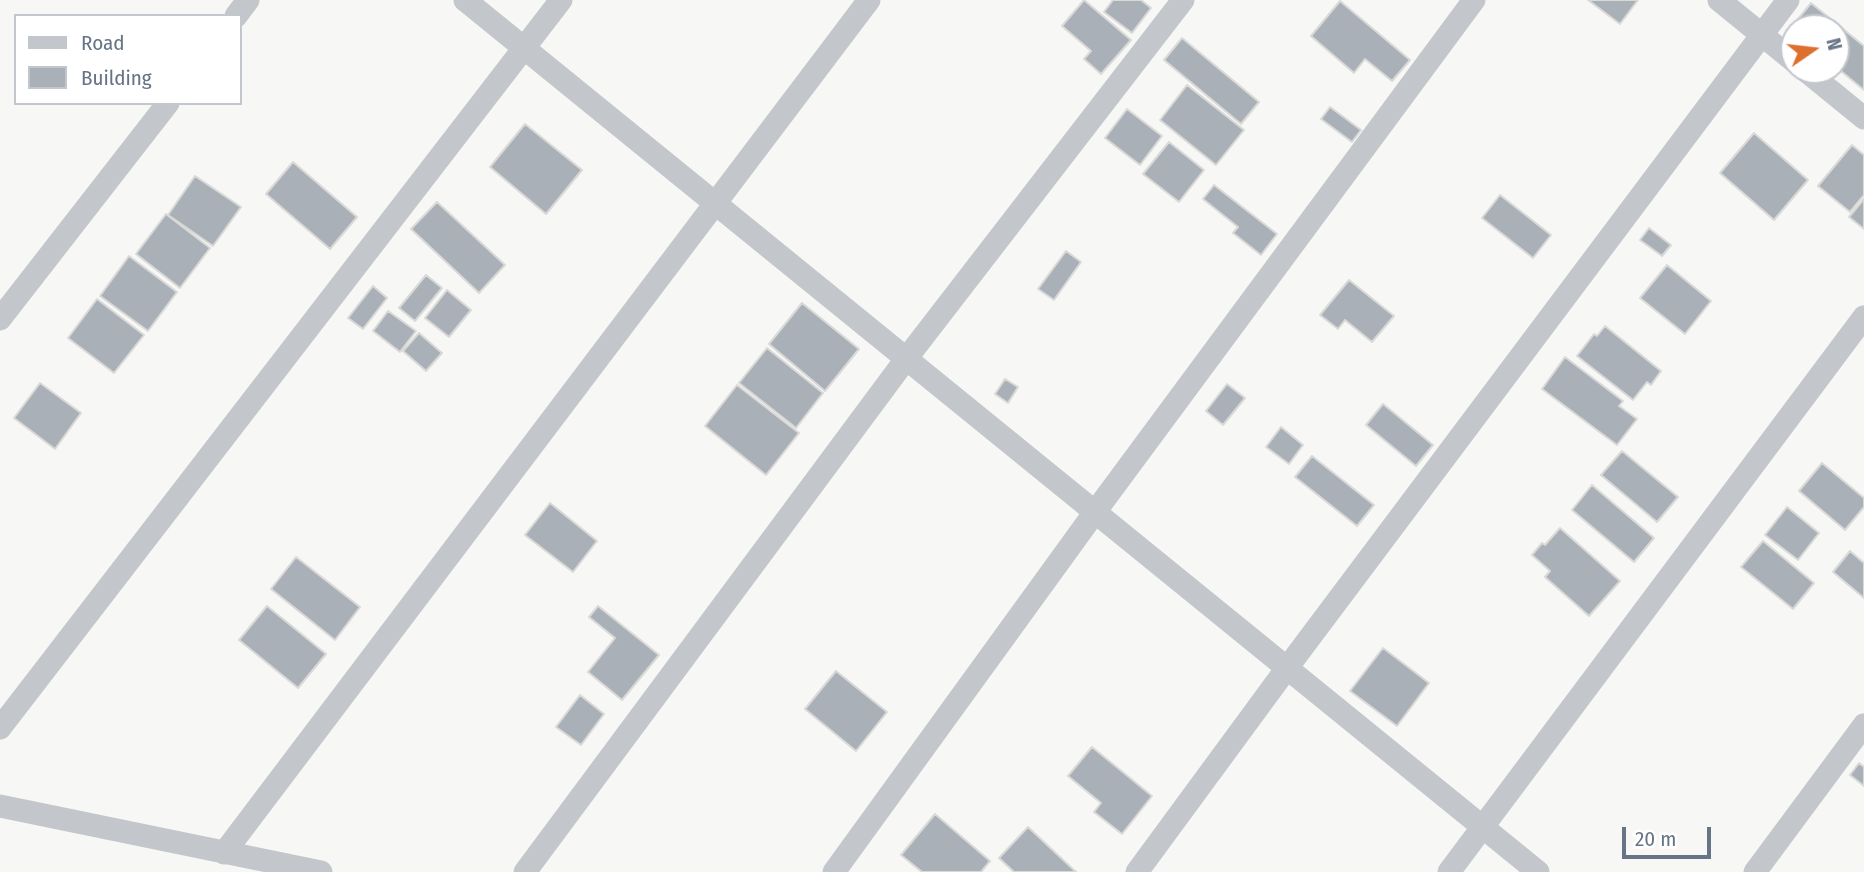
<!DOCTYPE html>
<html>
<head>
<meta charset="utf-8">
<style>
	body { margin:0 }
	#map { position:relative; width:1864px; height:872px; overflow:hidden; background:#f7f7f5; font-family:"Fira Sans Condensed",sans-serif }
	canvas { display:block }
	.legend { position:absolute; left:14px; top:14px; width:228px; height:91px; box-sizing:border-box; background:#fff; border:2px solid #c2c7ce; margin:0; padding:9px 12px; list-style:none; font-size:21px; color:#677485 }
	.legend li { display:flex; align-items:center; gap:14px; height:35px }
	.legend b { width:35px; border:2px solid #c2c7ce }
	.north { position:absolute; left:1780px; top:14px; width:70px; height:70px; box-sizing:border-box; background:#fff; border:2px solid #c2c7ce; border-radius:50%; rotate:76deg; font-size:19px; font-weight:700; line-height:28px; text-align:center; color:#677485 }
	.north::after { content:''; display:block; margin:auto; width:24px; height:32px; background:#de6f2e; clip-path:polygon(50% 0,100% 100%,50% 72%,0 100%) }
	.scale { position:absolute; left:1622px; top:827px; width:89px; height:32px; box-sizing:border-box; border:4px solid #677485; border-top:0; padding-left:9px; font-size:21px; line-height:24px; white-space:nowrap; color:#677485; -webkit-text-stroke:5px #fff; paint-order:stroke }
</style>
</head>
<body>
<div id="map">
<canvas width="1864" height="872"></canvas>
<ul class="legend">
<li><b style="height:9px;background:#c3c6ca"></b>Road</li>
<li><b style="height:19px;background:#aab0b7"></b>Building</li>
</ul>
<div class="north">N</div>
<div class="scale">20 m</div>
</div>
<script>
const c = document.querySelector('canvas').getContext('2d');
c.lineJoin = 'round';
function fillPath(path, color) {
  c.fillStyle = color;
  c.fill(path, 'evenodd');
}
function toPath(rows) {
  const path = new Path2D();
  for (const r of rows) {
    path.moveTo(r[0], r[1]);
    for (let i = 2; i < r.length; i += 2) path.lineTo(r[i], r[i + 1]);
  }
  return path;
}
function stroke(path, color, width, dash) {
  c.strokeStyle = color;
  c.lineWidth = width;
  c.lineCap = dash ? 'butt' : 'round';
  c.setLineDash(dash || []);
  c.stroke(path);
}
const building = toPath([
	[1084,0,1131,40,1101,74,1084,59,1091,51,1062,26,1084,0],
	[1113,0,1141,0,1151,8,1132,33,1104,12,1113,0],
	[1588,0,1638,0,1620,24,1588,0],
	[1340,1,1410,60,1392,81,1365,59,1354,73,1311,36,1340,1],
	[1811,3,1864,46,1864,90,1836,67,1836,28,1794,28,1794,33,1790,29,1811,3],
	[1182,38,1259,102,1241,124,1164,60,1182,38],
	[1187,85,1244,130,1216,165,1160,120,1187,85],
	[1330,107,1361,130,1352,142,1321,119,1330,107],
	[1127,109,1162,136,1140,165,1105,138,1127,109],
	[525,124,582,170,546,214,490,167,525,124],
	[1754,133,1808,180,1774,220,1720,173,1754,133],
	[1169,142,1204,170,1179,202,1143,174,1169,142],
	[1852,145,1864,155,1864,195,1850,212,1818,186,1852,145],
	[293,162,357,217,330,249,266,194,293,162],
	[195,176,241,207,213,246,168,215,195,176],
	[1214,185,1277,234,1261,255,1233,233,1238,227,1203,199,1214,185],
	[1500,195,1551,235,1533,258,1482,218,1500,195],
	[1864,199,1864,229,1849,217,1864,199],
	[437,202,505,265,479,293,411,229,437,202],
	[166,214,210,248,180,288,136,254,166,214],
	[1649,228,1671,245,1662,256,1640,240,1649,228],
	[1066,251,1081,262,1054,300,1038,289,1066,251],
	[129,256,177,292,148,331,100,296,129,256],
	[1667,265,1711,301,1685,334,1640,298,1667,265],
	[426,275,442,288,415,321,399,308,426,275],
	[1349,280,1394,316,1372,342,1345,320,1338,329,1320,315,1349,280],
	[373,286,387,298,363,329,348,318,373,286],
	[447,290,471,310,449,337,425,318,447,290],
	[97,299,144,335,114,373,68,338,97,299],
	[802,303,859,349,825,391,769,344,802,303],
	[388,311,416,331,400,352,373,331,388,311],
	[1605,326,1661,371,1651,385,1647,382,1633,400,1577,356,1594,334,1597,336,1605,326],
	[419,333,442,353,426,371,403,351,419,333],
	[767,348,823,393,796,428,739,383,767,348],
	[1565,357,1623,401,1619,406,1637,419,1617,445,1542,389,1565,357],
	[1005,379,1018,387,1008,403,995,394,1005,379],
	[40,383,81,413,55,449,14,418,40,383],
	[1227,384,1245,398,1223,425,1206,411,1227,384],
	[737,385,799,433,766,475,705,426,737,385],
	[1383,404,1433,445,1416,466,1366,425,1383,404],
	[1281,427,1303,445,1289,464,1266,447,1281,427],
	[1622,451,1678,497,1657,522,1601,475,1622,451],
	[1312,456,1374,505,1357,526,1295,477,1312,456],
	[1822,463,1864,498,1864,507,1845,530,1799,491,1822,463],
	[1592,485,1654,538,1634,562,1572,510,1592,485],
	[550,503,597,541,573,572,525,535,550,503],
	[1787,507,1819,533,1798,560,1765,535,1787,507],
	[1560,528,1620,581,1589,616,1545,577,1550,571,1532,555,1542,543,1545,545,1560,528],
	[1763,541,1814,583,1793,609,1741,567,1763,541],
	[1850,551,1864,563,1864,598,1833,572,1850,551],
	[296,557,360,607,335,640,271,589,296,557],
	[267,606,326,654,298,688,239,640,267,606],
	[598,606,659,655,622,700,588,672,615,638,589,617,598,606],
	[1383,648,1429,683,1397,726,1350,691,1383,648],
	[836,671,887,712,856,751,805,709,836,671],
	[580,695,604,714,581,745,556,727,580,695],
	[1092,747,1152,796,1122,834,1094,812,1101,803,1068,776,1092,747],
	[1859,763,1864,767,1864,786,1850,775,1859,763],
	[935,814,990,861,981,872,922,872,901,855,935,814],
	[1028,827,1076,872,1014,872,999,858,1028,827]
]);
fillPath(building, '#aab0b7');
stroke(building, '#d9d9d7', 2);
stroke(toPath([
	[465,0,1538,872],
	[1719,0,1794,61],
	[236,16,248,0],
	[1805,70,1864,118],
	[0,319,168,103],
	[0,728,561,0],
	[0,806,321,872],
	[224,853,869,0],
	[525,872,906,359,1183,0],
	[834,872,1095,512,1474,0],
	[1137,872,1287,668,1788,0],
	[1449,872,1864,317],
	[1755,872,1864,725]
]), '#c3c6ca', 23);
</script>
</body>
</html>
